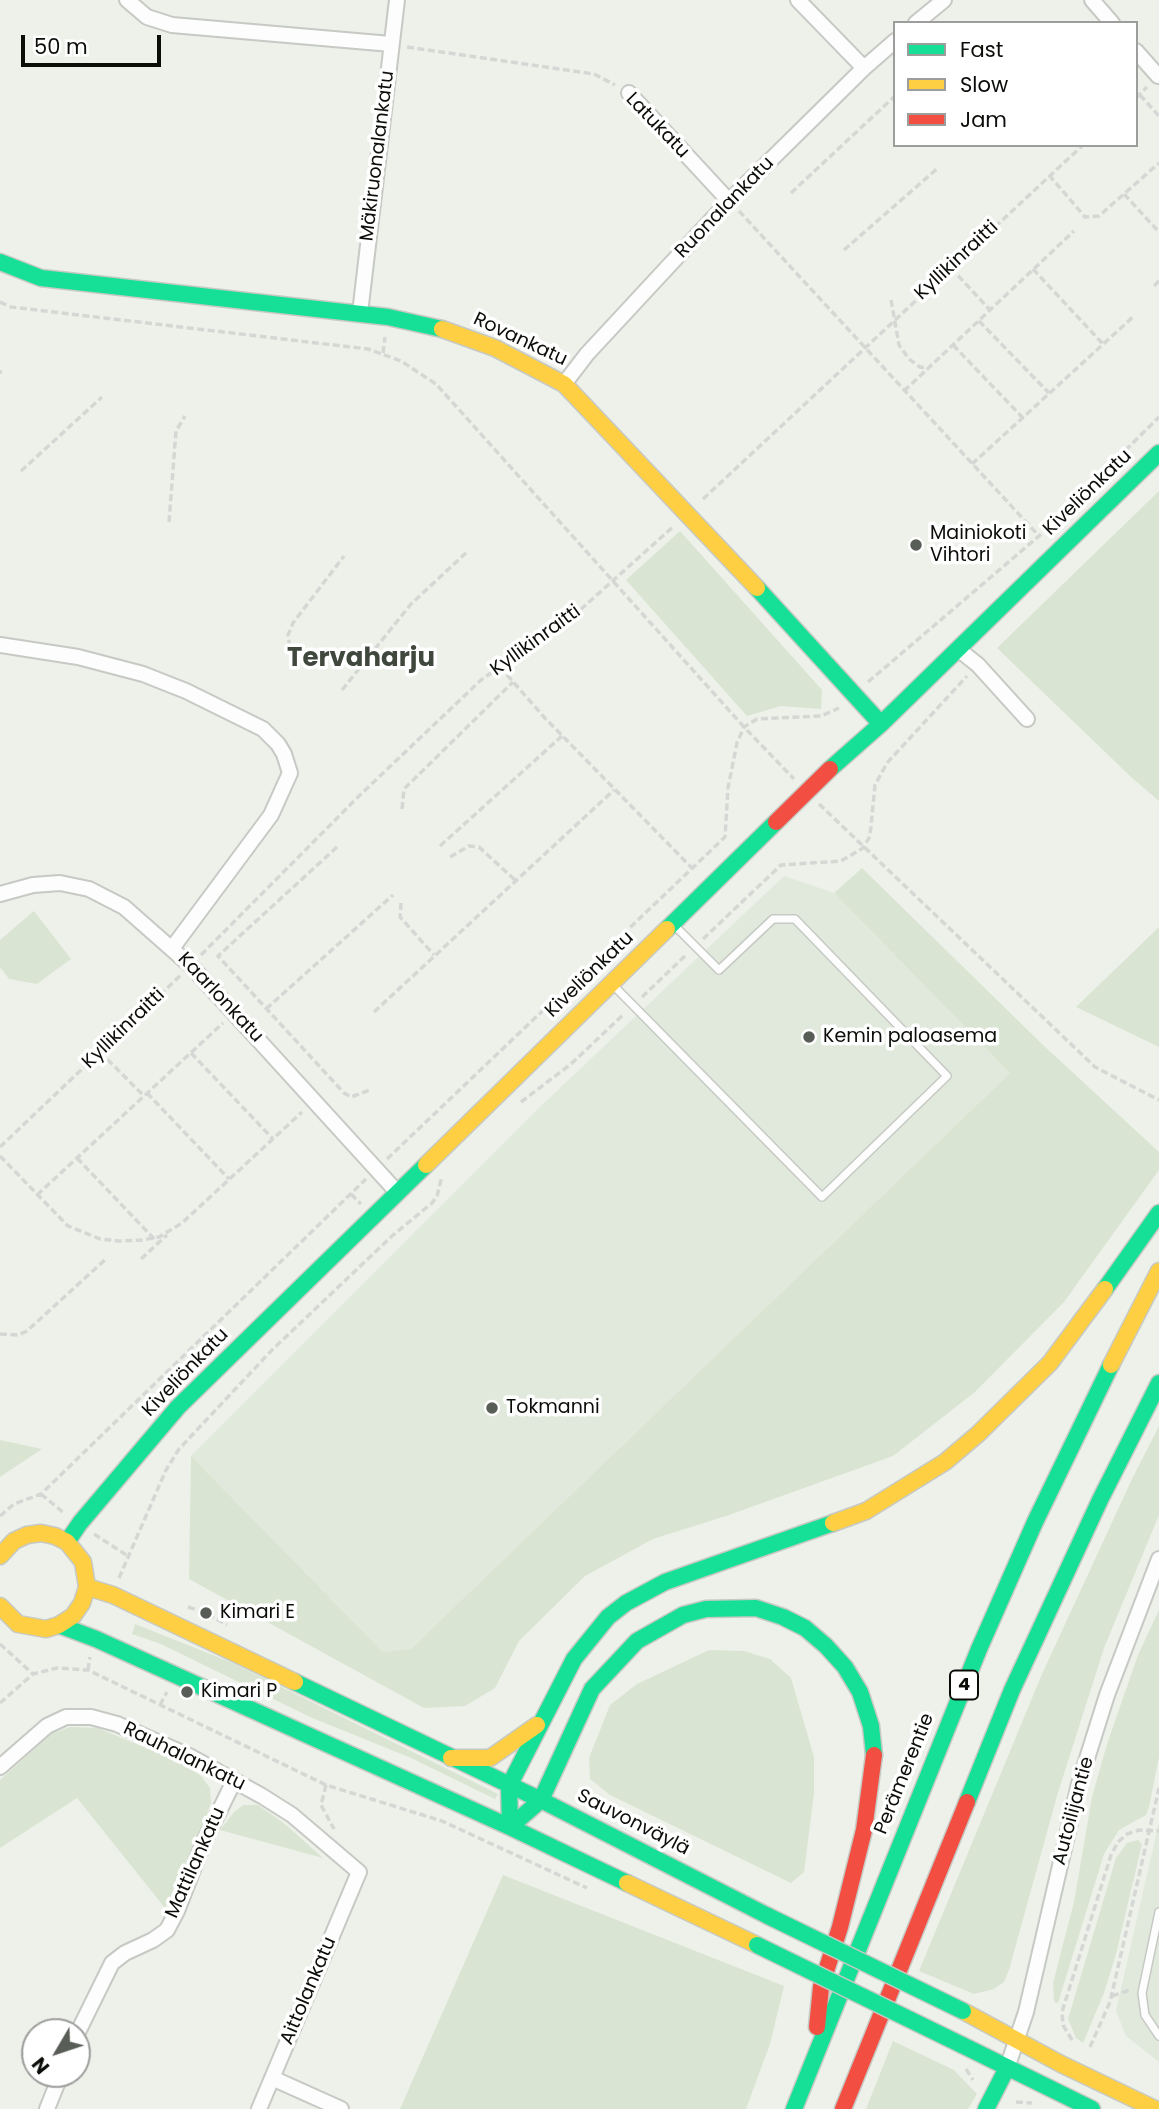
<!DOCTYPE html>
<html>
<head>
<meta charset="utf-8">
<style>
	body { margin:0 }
	#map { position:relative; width:1159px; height:2109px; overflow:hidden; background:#edf1ea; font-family:Poppins,sans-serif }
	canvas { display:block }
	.legend { position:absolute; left:893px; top:21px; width:245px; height:126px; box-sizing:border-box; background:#fff; border:2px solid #9d9e9c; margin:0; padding:9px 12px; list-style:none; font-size:21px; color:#0a0d08 }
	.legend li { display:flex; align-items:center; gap:14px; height:35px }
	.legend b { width:35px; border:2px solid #9d9e9c }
	.north { position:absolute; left:21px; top:2018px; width:70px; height:70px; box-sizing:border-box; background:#fff; border:2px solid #9d9e9c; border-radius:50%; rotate:231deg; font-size:19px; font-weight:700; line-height:28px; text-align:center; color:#0a0d08 }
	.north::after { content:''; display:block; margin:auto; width:24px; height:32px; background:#595d57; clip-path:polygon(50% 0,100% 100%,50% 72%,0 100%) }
	.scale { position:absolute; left:21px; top:35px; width:140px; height:32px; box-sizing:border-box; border:4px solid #0a0d08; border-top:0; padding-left:9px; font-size:21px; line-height:24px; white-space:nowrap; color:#0a0d08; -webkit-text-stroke:5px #fff; paint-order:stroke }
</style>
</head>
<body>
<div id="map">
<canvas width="1159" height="2109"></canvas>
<ul class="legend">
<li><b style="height:9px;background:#16e098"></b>Fast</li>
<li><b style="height:9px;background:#ffcf43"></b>Slow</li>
<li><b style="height:9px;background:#f24e42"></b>Jam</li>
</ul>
<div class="north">N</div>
<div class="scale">50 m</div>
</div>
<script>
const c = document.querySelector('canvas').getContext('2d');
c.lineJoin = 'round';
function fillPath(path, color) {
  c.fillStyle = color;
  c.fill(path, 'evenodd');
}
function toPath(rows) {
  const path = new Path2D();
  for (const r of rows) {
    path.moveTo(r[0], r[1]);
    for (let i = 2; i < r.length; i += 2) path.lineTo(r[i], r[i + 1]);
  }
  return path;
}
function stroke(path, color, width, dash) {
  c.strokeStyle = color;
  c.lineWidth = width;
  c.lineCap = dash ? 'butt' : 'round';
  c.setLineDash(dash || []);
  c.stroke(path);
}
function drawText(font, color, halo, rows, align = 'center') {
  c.font = font + ' Poppins,sans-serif';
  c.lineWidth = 7;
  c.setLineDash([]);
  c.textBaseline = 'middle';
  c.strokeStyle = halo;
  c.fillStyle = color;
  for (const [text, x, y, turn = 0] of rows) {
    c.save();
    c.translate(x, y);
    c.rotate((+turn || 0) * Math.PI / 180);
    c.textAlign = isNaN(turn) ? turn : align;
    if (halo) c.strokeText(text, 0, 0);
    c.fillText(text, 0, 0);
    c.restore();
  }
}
fillPath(toPath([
	[784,876,834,893,1010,1073,411,1650,383,1652,191,1456,542,1105],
	[1159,1822,1159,2062,1126,2036,1116,2011]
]), '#e0e9db');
fillPath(toPath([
	[1159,491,1159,801,1131,777,997,648],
	[680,531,822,690,821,709,781,706,747,716,626,580],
	[862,868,1043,1045,1159,1152,1159,1170,1064,1302,975,1392,893,1456,729,1515,653,1539,585,1576,519,1641,495,1688,465,1706,424,1708,189,1579,191,1456,383,1652,411,1649,1010,1073,834,893],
	[34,911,71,959,37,984,9,979,0,967,0,940],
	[1159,927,1159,1047,1076,1007],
	[1159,1426,1159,1515,1104,1648,1057,1796,1009,1970,1004,1982,994,1989,974,1994,919,1971,1042,1674,1132,1479],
	[0,1440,42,1449,0,1477],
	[1159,1610,1159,1757,1149,1807,1146,1815,1119,1830,1104,1854,1058,2003,1054,2002,1053,1983,1074,1902,1092,1797,1107,1744,1138,1655],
	[135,1624,233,1663,498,1794,495,1799,411,1758,310,1717,161,1644,132,1634],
	[709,1650,744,1651,770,1659,791,1678,814,1757,814,1793,804,1872,791,1883,610,1795,590,1779,589,1758,610,1705,637,1684],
	[70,1727,98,1728,182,1763,201,1776,210,1788,211,1803,203,1825,165,1908,77,1798,0,1848,0,1780,51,1734],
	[243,1805,258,1805,285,1824,323,1858,220,1830,234,1812],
	[1138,1840,1142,1844,1116,1954,1104,1993,1083,2043,1076,2038,1068,2019,1116,1858,1127,1843],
	[503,1875,784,1986,770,2044,746,2109,400,2109],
	[893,2041,954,2070,977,2094,968,2109,866,2109]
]), '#d9e5d2');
const lane = toPath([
	[612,984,822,1197,947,1076,795,919,773,919,719,970,673,924],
	[1159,1912,1142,1993,1145,2015,1159,2036]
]);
const street = toPath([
	[127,0,147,17,172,25,391,44],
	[798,0,864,68],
	[1092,0,1112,23],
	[916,23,944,0],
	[1136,51,1158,76],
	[629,93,729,201],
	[360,313,397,0],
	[564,384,587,354,729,201,864,68,895,41],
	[0,645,78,657,143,674,186,691,263,729,278,744,284,754,290,773,271,815,173,947],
	[958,649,978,665,1027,719],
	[0,894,33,885,60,883,89,889,124,907,191,966,397,1192],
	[0,1767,47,1726,66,1717,91,1717,117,1724,189,1756,262,1796,292,1815,359,1872,259,2109],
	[77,2034,112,1963,125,1953,153,1940,167,1930,177,1911,203,1844,234,1781],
	[1007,2068,1026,2012,1079,1784,1107,1695,1159,1559],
	[272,2078,341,2109],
	[47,2109,61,2074]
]);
const fast = toPath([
	[0,262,41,278,388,317,442,329],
	[757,588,881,724],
	[830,769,881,724,1159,453],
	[667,929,776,822],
	[1105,1289,1159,1213],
	[67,1542,80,1523,178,1407,426,1165],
	[59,1625,96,1639,510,1827,627,1883],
	[295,1682,541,1800,768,1916],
	[967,1802,1012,1690,1100,1500,1159,1383],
	[510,1827,509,1786,574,1659,608,1617,626,1603,665,1582,833,1523],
	[510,1827,541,1800,592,1689,637,1641,683,1615,706,1609,756,1608,783,1617,805,1628,826,1646,845,1667,860,1692,871,1726,874,1755],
	[962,2045,1092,2109],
	[794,2109,979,1649,1035,1522,1111,1365],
	[986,2109,1007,2068]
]);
const slow = toPath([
	[442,329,495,348,564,384,757,588],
	[426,1165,667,929],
	[1111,1365,1159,1271],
	[833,1523,866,1511,945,1462,978,1434,1050,1363,1105,1289],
	[0,1556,14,1541,27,1535,41,1533,55,1536,67,1542,83,1562,87,1587,82,1603,73,1616,59,1625,46,1629,18,1624,0,1606],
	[87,1587,113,1595,295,1682],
	[451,1758,490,1758,537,1725],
	[627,1883,757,1945],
	[963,2011,1061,2064,1155,2109]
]);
const jam = toPath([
	[817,2027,821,1987,840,1927,864,1830,874,1755],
	[843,2109,967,1802]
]);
stroke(lane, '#c6c9c4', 10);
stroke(street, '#c6c9c4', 18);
stroke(fast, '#c6c9c4', 19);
stroke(slow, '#c6c9c4', 19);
stroke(jam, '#c6c9c4', 19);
stroke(toPath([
	[407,47,594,74,615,85],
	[1140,95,1159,116],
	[1136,98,1147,87],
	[1049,175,1085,217,1099,216,1159,163],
	[791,193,895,96],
	[1124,194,1159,232],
	[739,211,1039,536],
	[844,250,939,167],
	[951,268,990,310],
	[1033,269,1103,344],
	[1154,286,1159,281],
	[891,300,899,345,909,359,920,367,928,368],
	[0,302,11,307,368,349,401,361,436,384,744,727,794,779],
	[979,321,1049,393],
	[953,345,1023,418],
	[383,353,385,337],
	[0,372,2,372],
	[904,391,1074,231],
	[972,464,1134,316],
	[21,471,102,397],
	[703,499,1083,145],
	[169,522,176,431,185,416],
	[300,665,290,648,288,635,293,623,344,556],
	[500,667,544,717,692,868],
	[868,682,1039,536,1159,417],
	[342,690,411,604,468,551],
	[819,804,1095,1067,1159,1100],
	[402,809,404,789,513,682],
	[440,846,562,736],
	[337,847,218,956,344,1093,351,1097,370,1090],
	[450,857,469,846,479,847,516,881],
	[401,903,400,917,434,955],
	[703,939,781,865,841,861,863,848,870,836,875,785,887,763,967,676],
	[201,955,359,796,481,680,579,611,674,526],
	[642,997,687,954],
	[266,1009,393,895],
	[374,1012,614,790],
	[100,1052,144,1096],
	[191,1053,273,1139],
	[147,1093,229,1179],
	[521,1102,571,1064,624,1014],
	[0,1147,181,975],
	[0,1156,68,1226,100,1239,119,1241,142,1240,159,1237,182,1223,302,1112],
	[77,1158,158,1243],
	[387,1159,725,837,728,788,737,743,744,727,757,719,821,716,839,708],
	[351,1194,361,1204],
	[37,1195,223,1023],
	[141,1259,167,1235],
	[0,1334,18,1335,27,1331,107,1258],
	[41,1494,65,1514],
	[0,1516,14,1504,41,1494,366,1179],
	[94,1534,128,1556],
	[119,1578,166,1470,179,1449,272,1350,392,1236,432,1203,437,1196,442,1176],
	[188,1607,206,1613,227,1625],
	[0,1644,33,1674],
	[88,1670,90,1657],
	[0,1703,33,1674,57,1668,88,1670,326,1785,442,1821,587,1888],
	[160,1705,167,1692],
	[326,1785,321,1805,334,1829],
	[1112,1996,1130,1990],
	[1072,2040,1063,2025,1062,2012,1111,1855,1118,1842,1127,1834,1139,1830,1159,1831],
	[1090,2047,1110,2002,1159,1788],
	[966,2069,973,2080],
	[1016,2102,1032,2103]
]), '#d5d7d4', 3.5, [7, 3.5]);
stroke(lane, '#fcfdfc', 7);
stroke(street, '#fcfdfc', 14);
stroke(fast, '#16e098', 16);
stroke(slow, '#ffcf43', 16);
stroke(jam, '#f24e42', 16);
const fastBridge = toPath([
	[768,1916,963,2011],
	[757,1945,962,2045]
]);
const jamBridge = toPath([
	[776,822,830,769]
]);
stroke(fastBridge, '#c6c9c4', 19, []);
stroke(jamBridge, '#c6c9c4', 19, []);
stroke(fastBridge, '#16e098', 16);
stroke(jamBridge, '#f24e42', 16);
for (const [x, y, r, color] of [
	[916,545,7,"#595d57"],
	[809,1037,7,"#595d57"],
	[492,1408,7,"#595d57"],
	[206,1613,7,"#595d57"],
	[187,1692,7,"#595d57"]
]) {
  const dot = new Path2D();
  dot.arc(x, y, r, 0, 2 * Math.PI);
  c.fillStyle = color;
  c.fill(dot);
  stroke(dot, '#fff', 2.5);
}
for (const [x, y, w] of [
	[964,1685,28]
]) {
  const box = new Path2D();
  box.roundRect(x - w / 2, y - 14.5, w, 29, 5);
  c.fillStyle = '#fff';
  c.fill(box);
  stroke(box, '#0a0d08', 2);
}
drawText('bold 18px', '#0a0d08', null, [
	["4",964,1685]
]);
drawText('19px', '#0a0d08', '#fff', [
	["Latukatu",657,126,46],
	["Mäkiruonalankatu",378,156,-83],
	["Ruonalankatu",725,208,-46],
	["Kyllikinraitti",957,261,-43],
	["Rovankatu",520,340,25],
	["Kiveliönkatu",1088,493,-44],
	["Kyllikinraitti",536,641,-36],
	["Kiveliönkatu",590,975,-44],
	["Kaarlonkatu",220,998,47],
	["Kyllikinraitti",124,1029,-44],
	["Kiveliönkatu",186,1373,-46],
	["Rauhalankatu",184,1757,26],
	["Perämerentie",905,1774,-68],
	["Autoilijantie",1074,1811,-75],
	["Sauvonväylä",633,1823,27],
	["Mattilankatu",196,1863,-66],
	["Aittolankatu",309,1991,-67]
]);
drawText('19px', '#0a0d08', '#fff', [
	["Mainiokoti",930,534],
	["Vihtori",930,556],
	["Kemin paloasema",823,1037],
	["Tokmanni",506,1408],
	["Kimari E",220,1613],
	["Kimari P",201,1692]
], 'left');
drawText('bold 26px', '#40473d', '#fff', [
	["Tervaharju",361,659]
]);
</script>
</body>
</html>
